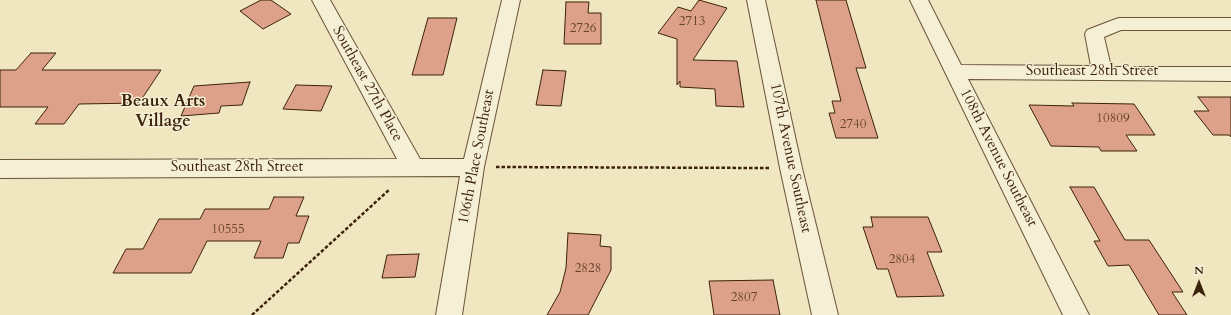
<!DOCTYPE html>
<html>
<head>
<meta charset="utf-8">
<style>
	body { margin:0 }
	#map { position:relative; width:1231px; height:315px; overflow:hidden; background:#f0e6c0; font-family:Cardo,serif }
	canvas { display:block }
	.north { position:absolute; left:1179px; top:263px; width:40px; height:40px; -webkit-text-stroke:3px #f5efd6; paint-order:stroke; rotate:0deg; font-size:11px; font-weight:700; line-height:16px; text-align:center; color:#3d220b }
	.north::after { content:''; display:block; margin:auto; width:14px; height:18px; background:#3d220b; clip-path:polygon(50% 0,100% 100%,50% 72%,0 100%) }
</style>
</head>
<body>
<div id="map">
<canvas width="1231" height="315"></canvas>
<div class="north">N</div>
</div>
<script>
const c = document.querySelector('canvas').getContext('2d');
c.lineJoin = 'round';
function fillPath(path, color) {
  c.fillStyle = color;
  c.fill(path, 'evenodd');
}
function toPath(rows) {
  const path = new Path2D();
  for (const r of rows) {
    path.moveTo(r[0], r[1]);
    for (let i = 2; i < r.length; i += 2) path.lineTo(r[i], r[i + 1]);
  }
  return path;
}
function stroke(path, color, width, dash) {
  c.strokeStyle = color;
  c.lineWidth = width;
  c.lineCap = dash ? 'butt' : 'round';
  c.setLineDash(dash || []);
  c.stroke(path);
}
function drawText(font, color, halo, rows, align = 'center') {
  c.font = font + ' Cardo,serif';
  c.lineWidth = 3;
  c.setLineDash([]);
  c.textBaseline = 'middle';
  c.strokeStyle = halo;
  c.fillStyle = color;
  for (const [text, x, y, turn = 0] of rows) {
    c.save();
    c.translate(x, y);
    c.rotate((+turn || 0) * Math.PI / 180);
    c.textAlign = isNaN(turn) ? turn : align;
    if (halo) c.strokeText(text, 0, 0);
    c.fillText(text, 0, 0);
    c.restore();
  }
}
const building = toPath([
	[261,0,271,0,291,14,263,29,240,11,261,0],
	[699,0,727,8,693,60,737,61,744,107,716,106,715,89,680,87,680,81,677,85,677,39,658,33,678,7,691,11,699,0],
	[816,0,846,0,866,68,856,68,878,138,836,138,829,113,835,113,832,101,841,101,816,0],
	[566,2,589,2,588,13,601,13,601,44,564,44,566,2],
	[428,18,457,18,443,75,412,75,428,18],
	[31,53,56,53,42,70,161,70,139,103,79,104,64,124,35,124,48,107,0,107,0,70,16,70,31,53],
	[543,70,566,71,561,106,536,105,543,70],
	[250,82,242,105,221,106,219,113,181,116,194,86,250,82],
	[296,85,332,86,321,111,283,109,296,85],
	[1198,97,1231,97,1231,137,1229,135,1213,135,1194,111,1209,111,1198,97],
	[1072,103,1134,104,1155,135,1126,135,1137,151,1101,151,1099,147,1051,146,1029,105,1074,106,1072,103],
	[1070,187,1094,187,1125,240,1149,240,1183,292,1172,292,1187,315,1159,315,1129,265,1108,266,1094,241,1100,241,1070,187],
	[274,197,304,197,296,216,309,216,299,243,288,243,283,258,254,258,261,241,207,241,191,273,113,273,126,249,143,249,159,219,200,219,205,209,269,209,274,197],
	[871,217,928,217,942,252,927,252,944,296,897,297,888,269,877,269,863,227,873,227,871,217],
	[568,233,601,235,600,246,611,247,611,270,588,315,547,315,560,292,566,268,568,233],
	[419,254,415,277,382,278,387,255,419,254],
	[773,280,780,315,714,315,709,281,773,280]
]);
fillPath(building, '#dca188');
stroke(building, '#3d220b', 1);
const minor = toPath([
	[312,0,330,0,420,159,464,159,502,0,520,0,484,167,462,315,436,315,460,176,0,178,0,160,397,159,312,0],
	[747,0,765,0,802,168,838,315,812,315,780,168,747,0],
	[910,0,928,0,961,65,1091,66,1085,34,1087,30,1113,20,1119,18,1231,18,1231,30,1121,30,1104,37,1111,67,1231,67,1231,81,968,79,1089,315,1063,315,910,0]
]);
stroke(minor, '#6a5338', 2);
stroke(toPath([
	[496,167,769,168],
	[252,315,390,189]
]), '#3d220b', 2.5, [3.5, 2]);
fillPath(minor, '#f5efd6');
drawText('13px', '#65422a', null, [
	["2713",692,22],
	["2726",583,29],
	["10809",1113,119],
	["2740",853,125],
	["10555",228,230],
	["2804",902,260],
	["2828",588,269],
	["2807",744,298]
]);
drawText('15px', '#3d220b', '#f5efd6', [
	["Southeast 28th Street",1092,72],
	["Southeast 27th Place",367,84,61],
	["106th Place Southeast",477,157,-79],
	["107th Avenue Southeast",790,158,78],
	["108th Avenue Southeast",998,158,63],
	["Southeast 28th Street",237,168]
]);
drawText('bold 17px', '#3d220b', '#f5efd6', [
	["Beaux Arts",163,102],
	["Village",163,122]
]);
</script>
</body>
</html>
